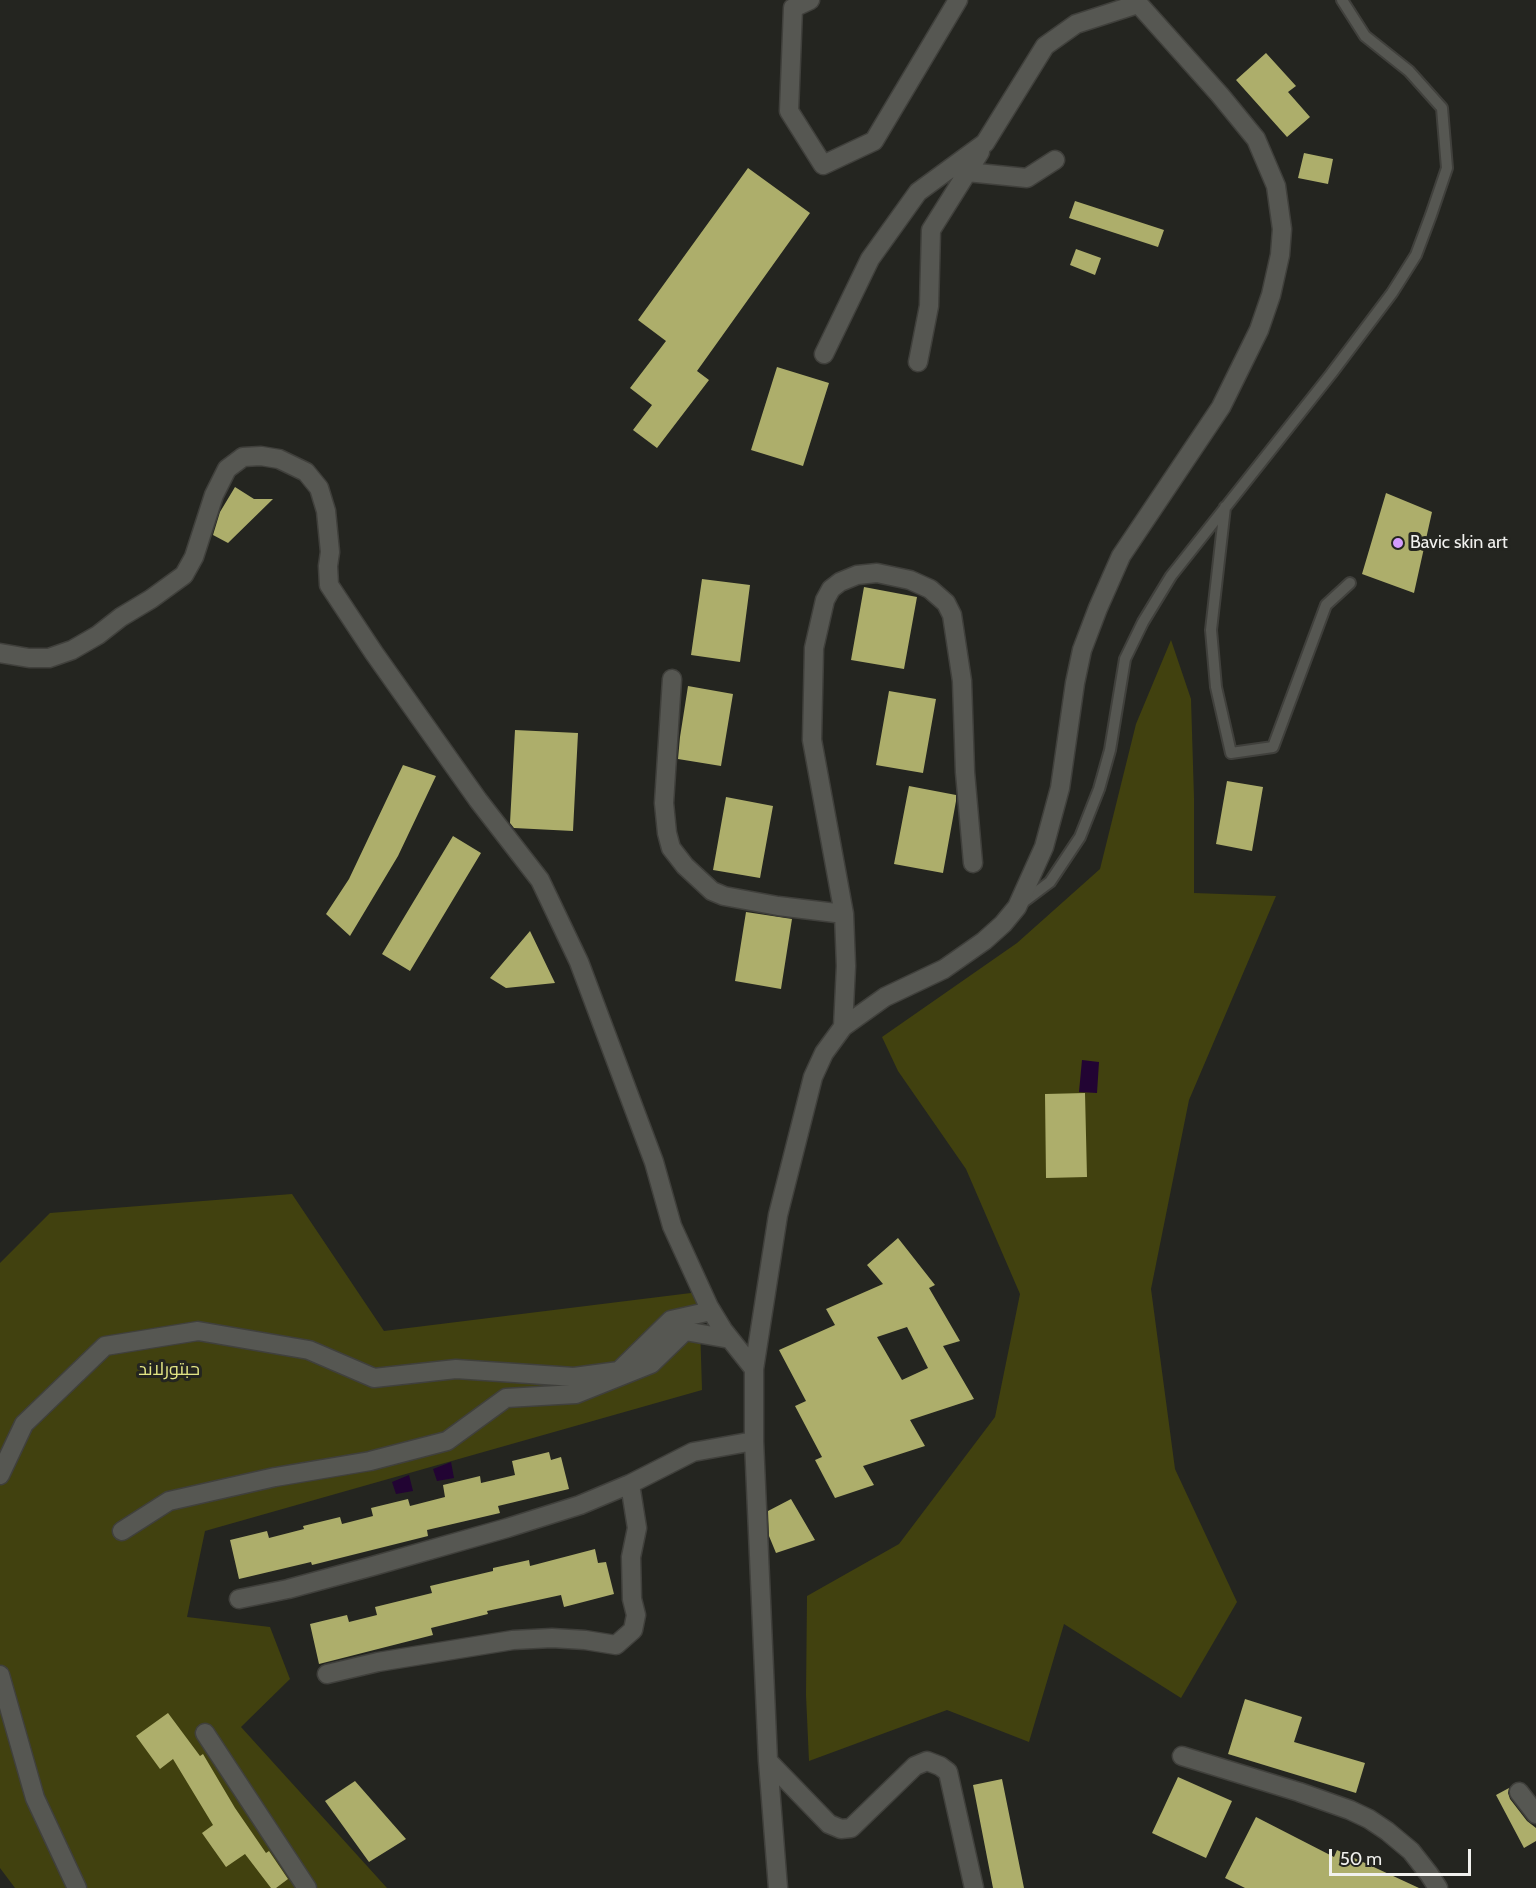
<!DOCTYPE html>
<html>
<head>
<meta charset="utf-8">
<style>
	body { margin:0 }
	#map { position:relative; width:1536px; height:1888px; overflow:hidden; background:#242520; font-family:Cabin,sans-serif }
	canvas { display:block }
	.scale { position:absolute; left:1329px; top:1849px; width:142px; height:27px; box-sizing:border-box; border:3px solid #f1f1ee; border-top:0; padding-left:8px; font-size:18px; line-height:21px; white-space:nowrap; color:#f1f1ee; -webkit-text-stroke:4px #242520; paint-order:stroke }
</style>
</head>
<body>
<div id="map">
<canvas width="1536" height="1888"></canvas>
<div class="scale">50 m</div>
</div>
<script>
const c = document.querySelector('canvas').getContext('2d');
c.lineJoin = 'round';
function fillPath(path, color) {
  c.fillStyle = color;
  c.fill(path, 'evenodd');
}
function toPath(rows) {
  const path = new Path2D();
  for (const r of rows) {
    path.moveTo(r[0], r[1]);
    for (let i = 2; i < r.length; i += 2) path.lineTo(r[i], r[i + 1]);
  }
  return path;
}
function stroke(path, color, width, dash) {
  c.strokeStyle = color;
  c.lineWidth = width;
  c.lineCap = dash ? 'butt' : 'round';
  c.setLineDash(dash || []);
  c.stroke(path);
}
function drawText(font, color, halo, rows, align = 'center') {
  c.font = font + ' Cabin,Cairo,sans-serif';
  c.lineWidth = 6;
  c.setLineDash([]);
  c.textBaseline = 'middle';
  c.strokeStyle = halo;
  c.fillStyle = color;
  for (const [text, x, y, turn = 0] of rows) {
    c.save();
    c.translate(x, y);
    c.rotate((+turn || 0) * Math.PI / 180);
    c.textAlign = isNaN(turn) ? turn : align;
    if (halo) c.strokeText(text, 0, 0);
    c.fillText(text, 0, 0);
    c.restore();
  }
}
fillPath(toPath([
	[1171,640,1191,699,1194,798,1194,893,1276,896,1189,1100,1151,1289,1175,1469,1237,1602,1181,1698,1064,1624,1029,1742,947,1710,809,1761,806,1695,807,1596,899,1544,995,1417,1020,1294,966,1169,898,1071,882,1037,1017,943,1100,869,1136,724],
	[292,1194,384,1331,699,1292,702,1390,205,1531,187,1617,270,1627,290,1679,241,1727,387,1888,15,1888,0,1868,0,1263,50,1213]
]), '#41410f');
fillPath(toPath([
	[1082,1060,1099,1062,1097,1093,1079,1092],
	[451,1462,454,1478,437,1481,433,1469],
	[409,1475,413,1491,396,1494,392,1482]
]), '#220433');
fillPath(toPath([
	[1266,53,1296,86,1288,92,1310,117,1287,137,1236,80],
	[1304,153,1333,159,1328,184,1298,178],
	[748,168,810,213,697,371,709,380,657,448,633,430,652,405,630,388,666,341,638,320],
	[1075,201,1164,230,1158,247,1069,218],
	[1076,249,1101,258,1095,275,1070,265],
	[777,367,829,383,803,466,751,450],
	[235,487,254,499,273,499,228,543,213,535,220,512],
	[1386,493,1432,512,1414,593,1362,574],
	[702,579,750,585,740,662,691,655],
	[864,587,917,597,904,669,851,660],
	[688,686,733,694,721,766,678,759,680,737],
	[889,691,936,699,923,773,876,765],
	[515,730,578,733,573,831,514,828,510,823],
	[403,765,436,776,398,856,350,936,326,914,349,879],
	[1227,781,1263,787,1252,851,1216,844],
	[909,786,956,795,956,801,943,873,894,864],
	[726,797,773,806,760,878,713,870],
	[453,836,481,853,410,971,382,954],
	[746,912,792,919,781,989,735,981],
	[530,931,555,983,506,988,490,978],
	[1085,1093,1087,1177,1046,1178,1045,1094],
	[898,1238,935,1285,929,1288,960,1341,943,1346,974,1399,910,1420,925,1446,863,1466,874,1485,835,1498,815,1460,822,1457,795,1406,806,1401,779,1350,835,1325,826,1309,883,1284,867,1265],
	[907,1327,928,1368,902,1380,877,1337],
	[549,1452,551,1460,561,1457,569,1489,498,1506,500,1513,427,1530,428,1536,312,1565,311,1562,239,1579,230,1540,267,1531,269,1538,304,1529,303,1526,340,1517,342,1524,373,1516,371,1508,408,1499,410,1506,445,1497,443,1485,480,1476,481,1483,515,1475,512,1461],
	[791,1499,815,1540,776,1553,769,1536,768,1511],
	[595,1549,598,1563,606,1562,614,1594,564,1607,561,1595,487,1611,488,1614,431,1628,433,1635,319,1664,310,1624,347,1615,349,1622,377,1615,375,1607,432,1593,430,1586,493,1571,493,1568,529,1560,530,1566],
	[1245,1699,1302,1717,1294,1742,1365,1763,1356,1793,1228,1754],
	[168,1713,200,1756,203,1754,235,1808,266,1853,269,1851,288,1879,276,1888,271,1888,245,1854,226,1867,202,1833,213,1825,173,1759,160,1769,136,1736],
	[1178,1777,1232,1801,1206,1858,1152,1833],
	[1002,1779,1024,1888,993,1888,973,1785],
	[355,1781,406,1839,369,1862,325,1801],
	[1509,1788,1508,1793,1510,1799,1527,1821,1536,1828,1536,1841,1524,1848,1496,1795],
	[1256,1817,1334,1857,1337,1850,1419,1888,1245,1888,1225,1878]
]), '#adae6b');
const lane = toPath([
	[1225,507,1211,630,1216,687,1231,753,1273,747,1326,605,1350,583],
	[1022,903,1050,882,1080,837,1099,789,1110,750,1125,659,1143,622,1171,576,1331,374,1392,293,1416,255,1431,215,1447,168,1442,108,1409,71,1365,36,1342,0]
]);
const street = toPath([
	[810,0,793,8,789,111,823,165,874,141,958,0],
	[967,172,1027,178,1055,160],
	[824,354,870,259,918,192,985,143,1045,46,1076,24,1138,4],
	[918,362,929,306,931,230,980,152],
	[0,653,29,658,49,658,72,650,98,635,121,617,151,599,184,575,194,557,214,495,227,469,243,457,261,456,279,459,306,472,319,488,326,511,330,552,328,566,329,585,374,653,478,800,540,880,579,962,654,1162,672,1226,709,1307,723,1330,754,1369],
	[672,679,664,803,667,833,671,848,685,866,712,891,724,896,778,906,844,914],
	[843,1027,846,966,844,914,812,740,814,648,825,600,831,589,840,582,857,575,877,573,910,580,930,589,946,603,952,615,962,681,965,772,973,863],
	[0,1475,24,1424,105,1346,198,1331,309,1350,374,1378,456,1369,574,1377,619,1371,671,1320,711,1311],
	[122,1531,169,1501,275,1477,370,1461,447,1441,506,1398,576,1394,651,1364,685,1331,730,1339],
	[239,1599,288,1589,373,1566,507,1528,580,1505,630,1484,693,1452,754,1441],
	[327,1674,378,1662,513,1640,552,1638,585,1640,616,1645,633,1630,636,1615,632,1599,631,1557,637,1528,630,1484],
	[0,1675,35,1798,77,1888],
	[205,1733,307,1888],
	[1182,1756,1299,1792,1350,1810,1369,1819,1387,1831,1411,1851,1429,1874,1438,1888],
	[768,1761,829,1824,841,1829,851,1828,915,1766,927,1761,940,1766,948,1772,974,1888],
	[1519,1792,1536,1814],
	[778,1888,768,1761,754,1441,754,1369,778,1215,813,1077,824,1053,843,1027,885,997,944,969,984,941,1003,924,1017,907,1044,847,1060,788,1075,683,1082,650,1098,608,1121,556,1221,407,1259,330,1271,295,1280,255,1282,229,1276,186,1256,139,1220,95,1135,0]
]);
stroke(lane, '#40403c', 14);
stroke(street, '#40403c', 21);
stroke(lane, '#565752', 10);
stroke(street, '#565752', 18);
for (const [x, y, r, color] of [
	[1398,543,6,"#d49cfc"]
]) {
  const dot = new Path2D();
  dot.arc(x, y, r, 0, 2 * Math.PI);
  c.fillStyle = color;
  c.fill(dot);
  stroke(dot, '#242520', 2);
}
drawText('18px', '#f1f1ee', '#242520', [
	["Bavic skin art",1410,543]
], 'left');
drawText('18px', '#e3e585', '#242520', [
	["حبتورلاند",169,1370]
]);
</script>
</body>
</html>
